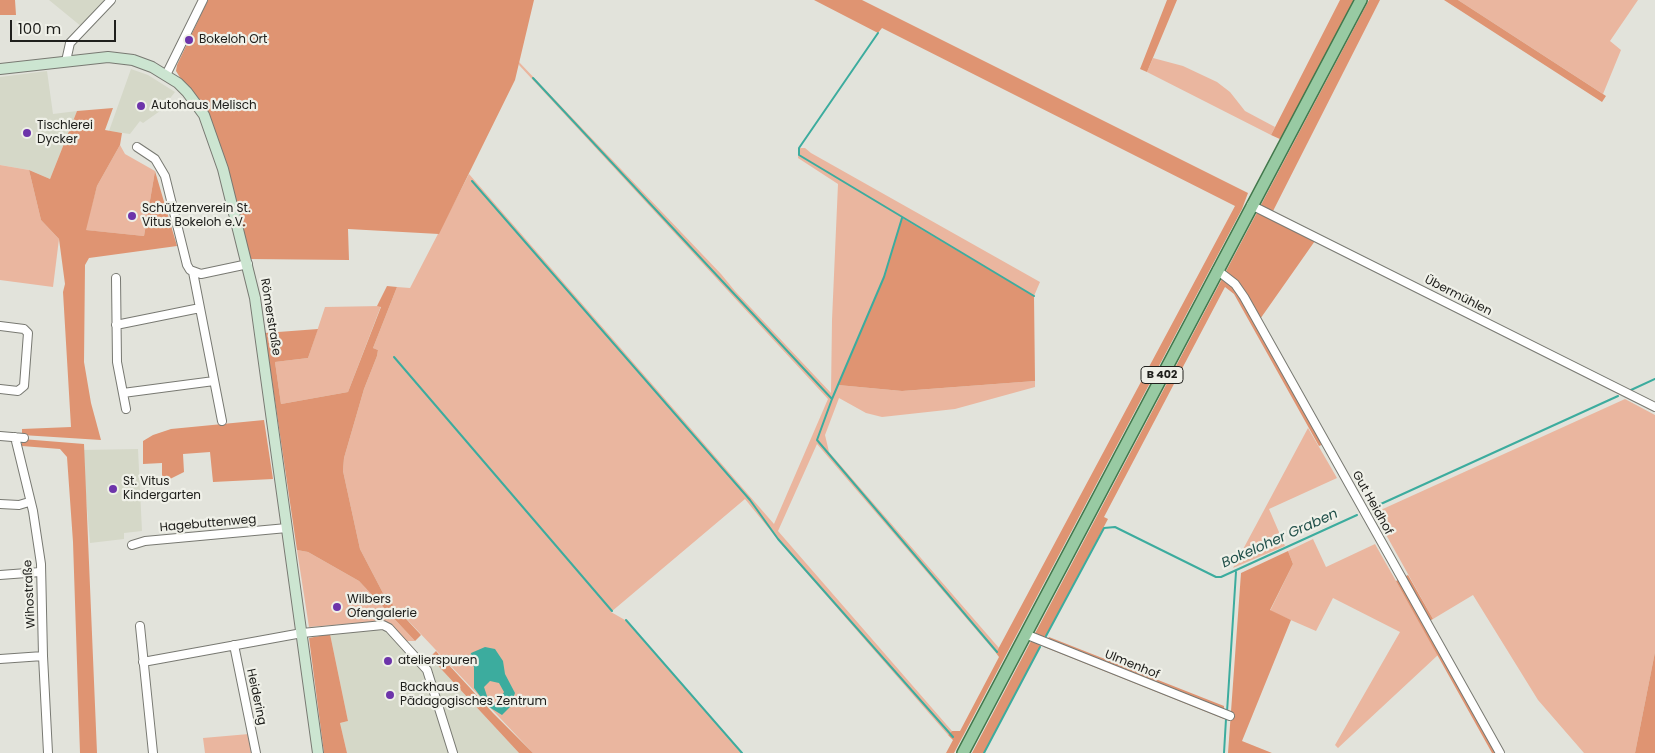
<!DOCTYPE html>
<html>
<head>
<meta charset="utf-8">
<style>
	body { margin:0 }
	#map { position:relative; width:1655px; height:753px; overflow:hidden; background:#e2e3db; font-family:Poppins,sans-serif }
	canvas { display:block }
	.scale { position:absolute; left:10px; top:20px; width:106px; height:22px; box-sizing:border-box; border:2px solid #20201d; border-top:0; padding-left:6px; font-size:15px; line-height:18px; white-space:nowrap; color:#20201d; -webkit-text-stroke:4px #eff0e8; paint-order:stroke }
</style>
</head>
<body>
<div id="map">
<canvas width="1655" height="753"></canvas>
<div class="scale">100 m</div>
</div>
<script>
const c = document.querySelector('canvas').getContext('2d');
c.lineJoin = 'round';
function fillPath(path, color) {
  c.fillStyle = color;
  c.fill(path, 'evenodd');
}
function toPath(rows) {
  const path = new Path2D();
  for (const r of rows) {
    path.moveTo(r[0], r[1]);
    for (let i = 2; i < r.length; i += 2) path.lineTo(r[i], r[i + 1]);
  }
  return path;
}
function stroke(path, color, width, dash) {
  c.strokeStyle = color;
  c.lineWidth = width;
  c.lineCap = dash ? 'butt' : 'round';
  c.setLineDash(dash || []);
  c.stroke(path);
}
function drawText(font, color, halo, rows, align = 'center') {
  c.font = font + ' Poppins,sans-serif';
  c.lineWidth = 4.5;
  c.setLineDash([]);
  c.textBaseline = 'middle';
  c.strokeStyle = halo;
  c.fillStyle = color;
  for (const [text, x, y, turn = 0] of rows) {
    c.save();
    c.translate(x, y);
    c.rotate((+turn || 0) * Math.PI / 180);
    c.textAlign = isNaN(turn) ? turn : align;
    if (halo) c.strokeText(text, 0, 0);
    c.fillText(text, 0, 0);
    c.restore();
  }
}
fillPath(toPath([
	[49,0,107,0,82,27],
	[131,69,148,75,175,92,160,111,143,123,140,121,130,134,109,131],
	[47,71,53,114,77,111,50,179,29,170,0,165,0,77],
	[138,449,142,531,124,533,124,539,90,543,82,450],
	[363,629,389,631,421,667,430,657,519,753,347,753,340,723,348,721,330,634]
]), '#d5d8c8');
fillPath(toPath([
	[1458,0,1638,0,1610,41,1621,50,1603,94],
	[1153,58,1183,66,1217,82,1230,92,1245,111,1275,127,1271,135,1147,72],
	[519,62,721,274,735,291,831,393,832,320,838,184,798,158,799,148,805,148,811,153,1040,282,1034,296,902,219,884,277,838,385,902,391,1035,381,1035,387,955,409,882,417,866,413,839,398,825,435,829,452,999,648,996,653,817,444,778,531,952,731,948,735,783,546,745,499,611,612,625,620,742,753,533,753,384,595,360,549,343,471,344,458,364,389,377,356,378,350,373,348,397,287,410,288,469,174,774,524,828,399,519,65],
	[120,145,125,154,155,171,144,236,85,230,97,186],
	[0,165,29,170,41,220,59,239,53,287,0,280],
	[381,306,348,392,281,404,275,362,308,358,325,307],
	[1625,399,1655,415,1655,652,1635,753,1584,753,1538,700,1473,595,1433,619,1374,513],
	[1308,428,1337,478,1269,509,1285,546,1233,568],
	[1313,539,1326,567,1375,544,1438,655,1338,748,1335,745,1400,632,1333,598,1316,631,1270,611,1293,564,1288,551],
	[297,550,308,552,359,581,415,641,405,641,383,621,309,627],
	[249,734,251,753,205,753,203,738]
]), '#eab69f');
fillPath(toPath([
	[0,0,15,0,16,15,0,15],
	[208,0,534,0,515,80,439,234,348,229,349,260,249,259,213,131,176,71,177,65],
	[814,0,862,0,1248,193,1242,209,954,753,946,753,953,740,948,735,952,731,960,731,999,657,996,653,1235,206,882,28,878,33],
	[1167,0,1177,0,1147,72,1140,69],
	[1340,0,1355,0,1282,140,1271,135],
	[1369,0,1380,0,1271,215,1317,238,1258,322,1326,443,1319,446,1234,294,1225,287,1104,517,1108,519,984,753,972,753],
	[1444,0,1458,0,1606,96,1602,102],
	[113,108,105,130,122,133,120,145,97,186,86,230,144,236,155,171,177,246,89,258,85,265,84,362,91,403,101,440,22,435,22,429,71,427,63,292,65,284,59,239,41,220,29,170,50,179,77,111],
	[902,218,1034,296,1035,381,902,391,838,385,884,277],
	[387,286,397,287,373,348,378,350,377,356,364,389,344,458,343,471,360,549,384,595,421,635,415,641,359,581,308,552,297,550,265,333,318,329,308,358,275,362,281,404,348,392,381,307,377,306],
	[264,420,273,479,213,482,210,452,183,454,184,472,162,483,162,463,143,464,143,441,153,435,171,429],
	[22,439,84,444,97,753,80,753,73,542,67,457,60,449,22,446],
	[1288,551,1293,564,1270,610,1291,620,1242,741,1272,753,1228,753,1241,573],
	[1408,575,1433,619,1427,622,1500,753,1492,753,1396,581],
	[330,634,348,721,340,723,347,753,324,753,309,638],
	[1049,637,1224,706,1224,719,1044,647],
	[436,651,493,713,533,753,519,753,430,657],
	[1655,652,1655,753,1635,753]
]), '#df9472');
fillPath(toPath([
	[485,647,495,649,503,661,505,674,515,693,510,707,502,715,489,707,499,701,504,692,499,683,490,681,484,687,489,702,486,704,474,688,474,667,470,659,471,653]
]), '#3cac9e');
stroke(toPath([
	[878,33,799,148,799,155,1034,296],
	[533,78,832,399],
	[472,181,750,500,778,539,953,737],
	[902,218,884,277,832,399,817,440,997,652],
	[394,357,612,611],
	[1631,390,1655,379],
	[1372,508,1618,396],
	[626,620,742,753],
	[1046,636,1104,528,1115,527,1216,577,1221,577,1357,515],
	[1227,712,1236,572],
	[984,753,1040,647],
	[1224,753,1226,719]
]), '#3cac9e', 2);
const street = toPath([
	[66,61,70,43,111,0],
	[166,75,203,0],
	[137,147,155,159,165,176,187,265,190,270,201,274,248,264],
	[1251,205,1655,407],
	[1217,270,1235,284,1244,297,1500,753],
	[193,272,222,421],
	[116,278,117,362,126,409],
	[116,325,200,308],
	[0,326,24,329,28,333,24,386,18,391,0,389],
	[123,393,214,381],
	[0,436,24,438],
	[15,437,33,511,41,564,43,656,48,753],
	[0,504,19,505,29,502],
	[132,545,145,541,287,528],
	[0,575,40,572],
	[140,626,153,753],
	[1025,634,1230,716],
	[234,645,256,753],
	[0,659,43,656],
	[143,662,302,633,383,625,389,628,427,670,453,753]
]);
const secondary = toPath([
	[0,69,108,57,133,60,152,67,178,83,187,92,204,115,223,169,255,298,318,753]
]);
const primary = toPath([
	[963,753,1361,0]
]);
stroke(street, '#787972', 10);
stroke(secondary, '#787972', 12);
stroke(primary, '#42784c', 14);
stroke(street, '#fff', 8);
stroke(secondary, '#cce5d1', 10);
stroke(primary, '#98caa3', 11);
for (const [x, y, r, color] of [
	[189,40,5,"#6d34aa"],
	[141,106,5,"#6d34aa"],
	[27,133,5,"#6d34aa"],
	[132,216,5,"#6d34aa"],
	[113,489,5,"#6d34aa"],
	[337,607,5,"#6d34aa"],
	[388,661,5,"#6d34aa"],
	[390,695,5,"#6d34aa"]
]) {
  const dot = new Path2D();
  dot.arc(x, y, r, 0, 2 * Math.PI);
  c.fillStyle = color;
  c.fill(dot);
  stroke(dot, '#eff0e8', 2);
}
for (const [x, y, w] of [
	[1162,375,42]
]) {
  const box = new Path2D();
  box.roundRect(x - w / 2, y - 8.5, w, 17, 4);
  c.fillStyle = '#eff0e8';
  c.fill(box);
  stroke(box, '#20201d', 1);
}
drawText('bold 11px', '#20201d', null, [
	["B 402",1162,375]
]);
drawText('12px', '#20201d', '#eff0e8', [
	["Bokeloh Ort",199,40],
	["Autohaus Melisch",151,106],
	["Tischlerei",37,126],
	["Dycker",37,140],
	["Schützenverein St.",142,209],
	["Vitus Bokeloh e.V.",142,223],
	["St. Vitus",123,482],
	["Kindergarten",123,496],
	["Wilbers",347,600],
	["Ofengalerie",347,614],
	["atelierspuren",398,661],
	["Backhaus",400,688],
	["Pädagogisches Zentrum",400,702]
], 'left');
drawText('12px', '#20201d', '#eff0e8', [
	["Übermühlen",1458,296,27],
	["Römerstraße",270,317,81],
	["Gut Heidhof",1372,503,61],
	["Hagebuttenweg",208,524,-5],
	["Wihostraße",30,594,-93],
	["Ulmenhof",1132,665,22],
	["Heidering",256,697,78]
]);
drawText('italic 14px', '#21504a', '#eff0e8', [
	["Bokeloher Graben",1280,539,-24]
]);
</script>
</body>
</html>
